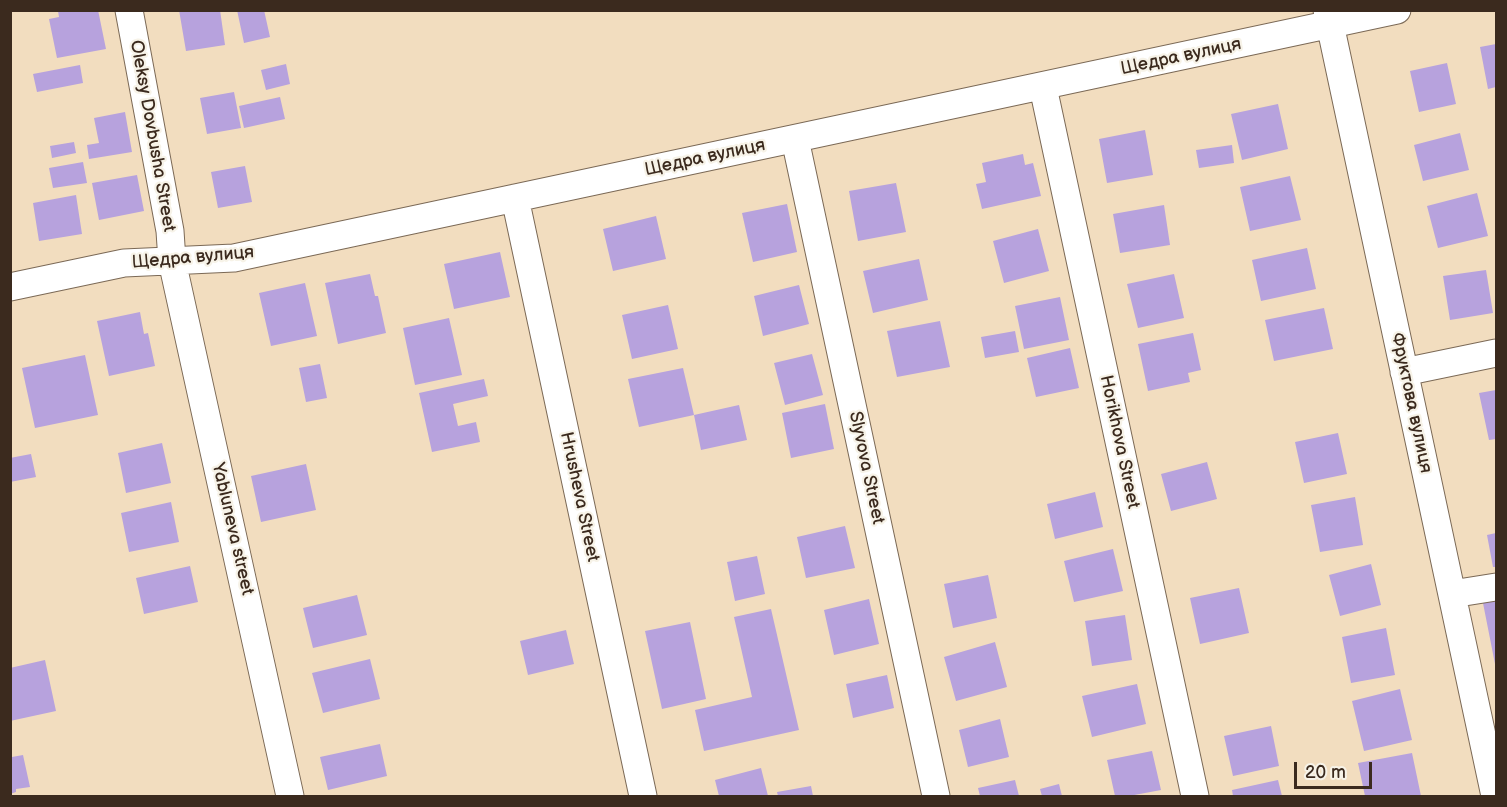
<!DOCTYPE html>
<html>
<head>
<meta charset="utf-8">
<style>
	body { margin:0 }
	#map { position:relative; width:1507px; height:807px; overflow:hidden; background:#f2ddbf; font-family:"Balsamiq Sans",sans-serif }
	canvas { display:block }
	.frame { position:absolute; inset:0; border:12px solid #3b2a1e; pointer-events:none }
	.scale { position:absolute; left:1294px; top:762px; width:78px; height:27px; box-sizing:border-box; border:3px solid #3b2a1e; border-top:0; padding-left:8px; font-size:18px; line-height:21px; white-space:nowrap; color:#3b2a1e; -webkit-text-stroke:4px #f7f3e8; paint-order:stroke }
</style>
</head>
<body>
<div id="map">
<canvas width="1507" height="807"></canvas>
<div class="frame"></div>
<div class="scale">20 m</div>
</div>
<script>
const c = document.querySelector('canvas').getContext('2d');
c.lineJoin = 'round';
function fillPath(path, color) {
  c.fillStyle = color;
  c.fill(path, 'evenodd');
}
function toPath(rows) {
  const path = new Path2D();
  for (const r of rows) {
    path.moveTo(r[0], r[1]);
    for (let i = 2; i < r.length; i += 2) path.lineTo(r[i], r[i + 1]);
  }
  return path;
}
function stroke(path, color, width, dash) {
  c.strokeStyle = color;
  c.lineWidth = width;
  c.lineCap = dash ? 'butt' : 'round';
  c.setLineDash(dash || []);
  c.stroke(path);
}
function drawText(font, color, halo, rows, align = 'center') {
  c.font = font + ' "Balsamiq Sans",sans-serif';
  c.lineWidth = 4.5;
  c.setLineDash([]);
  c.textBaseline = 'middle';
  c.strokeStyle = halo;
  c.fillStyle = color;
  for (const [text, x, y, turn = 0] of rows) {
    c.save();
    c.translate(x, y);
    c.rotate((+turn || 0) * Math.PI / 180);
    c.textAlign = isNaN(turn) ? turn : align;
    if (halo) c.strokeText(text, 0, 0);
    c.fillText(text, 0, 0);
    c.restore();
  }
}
fillPath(toPath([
	[61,10,98,10,106,49,57,58,49,19,59,17,58,11],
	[179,10,220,10,225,45,186,51],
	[237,10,264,10,270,37,244,43],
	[1496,44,1496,87,1488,89,1480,47],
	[1447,63,1456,104,1419,112,1410,71],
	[286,64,290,84,266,90,261,70],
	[80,65,83,83,37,92,33,74],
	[234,92,241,128,207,134,200,98],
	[280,97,285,119,244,128,239,106],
	[1278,104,1288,149,1242,160,1231,114],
	[125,112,132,152,89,159,87,145,99,143,94,118],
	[1145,130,1153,175,1107,183,1099,139],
	[1460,133,1469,170,1423,181,1414,145],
	[74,142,76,153,52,158,50,146],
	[1232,145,1234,163,1199,168,1196,150],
	[1023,154,1025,165,1033,163,1041,196,982,209,976,184,986,182,982,163],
	[83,162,87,183,53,188,49,168],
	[245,166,252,202,218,208,211,172],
	[137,175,144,211,99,220,92,183],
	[1290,176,1301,220,1250,231,1240,187],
	[896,183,906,232,858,241,849,191],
	[1477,193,1488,236,1438,248,1427,206],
	[76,195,82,234,39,241,33,203],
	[787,204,797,252,753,262,742,213],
	[1164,205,1170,245,1120,253,1113,214],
	[656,216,666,259,613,271,603,229],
	[1038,229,1049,271,1004,283,993,241],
	[1307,248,1316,289,1261,301,1252,260],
	[500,252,510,297,454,309,444,264],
	[919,259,928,300,873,313,863,271],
	[1486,270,1493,313,1450,320,1443,276],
	[370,274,375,296,378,296,386,333,338,344,325,283],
	[1174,274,1184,318,1138,328,1127,284],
	[305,283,317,336,271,346,259,293],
	[799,285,809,324,763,336,754,296],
	[1060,297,1069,340,1024,349,1015,306],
	[668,305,678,349,632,359,622,315],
	[1324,308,1333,349,1274,361,1265,320],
	[140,312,144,334,148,333,155,366,109,376,97,321],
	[449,318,462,375,415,385,403,328],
	[940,321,950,367,897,377,887,331],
	[1015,331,1019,352,985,358,981,337],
	[1193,333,1201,370,1188,373,1190,382,1148,391,1138,344],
	[1070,348,1079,388,1036,397,1027,358],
	[812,354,823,395,785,405,774,363],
	[85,355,98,415,35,428,22,368],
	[320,364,327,398,306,402,299,368],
	[683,368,694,415,739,405,747,440,701,450,694,415,639,427,628,379],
	[484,379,488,396,453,404,458,426,476,422,480,442,432,452,419,393],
	[1496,390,1496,439,1489,440,1479,393],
	[825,404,834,449,791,458,782,413],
	[1338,433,1347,474,1304,483,1295,442],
	[162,443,171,483,126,493,118,453],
	[31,454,36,477,10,482,10,458],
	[1207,462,1217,499,1171,511,1161,474],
	[306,464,316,510,261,522,251,476],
	[1095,492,1103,527,1055,539,1047,504],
	[1355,497,1363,545,1320,552,1311,505],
	[171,502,179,542,129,552,121,513],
	[845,526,855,568,806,578,797,537],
	[1496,533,1496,567,1493,567,1487,535],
	[1113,549,1123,591,1074,602,1064,561],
	[757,556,765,594,735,601,727,562],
	[1371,564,1381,605,1340,616,1329,575],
	[190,566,198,602,144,614,136,578],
	[988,575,997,618,953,628,944,584],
	[1239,588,1249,633,1200,644,1190,598],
	[357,595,367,635,313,648,303,608],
	[1496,595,1496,664,1495,664,1482,598],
	[869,599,879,644,834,655,824,610],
	[771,609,799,730,704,751,695,710,752,697,734,617],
	[1125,615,1132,660,1092,666,1085,621],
	[690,622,706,699,662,709,645,631],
	[1386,628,1395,675,1351,683,1342,637],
	[566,630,574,664,528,675,520,641],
	[995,642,1007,687,956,701,944,657],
	[370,659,380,699,323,713,312,673],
	[45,660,56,711,10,721,10,668],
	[887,675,894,708,853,718,846,684],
	[1137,684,1146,724,1092,737,1082,696],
	[1400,689,1412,740,1364,751,1352,701],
	[1000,719,1009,757,968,767,959,730],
	[1271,726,1279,766,1233,776,1224,736],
	[380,744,387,776,328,790,320,757],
	[1152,751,1161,790,1129,796,1115,796,1107,760],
	[10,752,12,757,23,755,30,787,16,789,16,792,10,794],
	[1412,753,1421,796,1365,796,1358,763],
	[761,768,768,796,719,796,715,780],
	[1015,780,1019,796,980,796,978,788],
	[1278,780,1282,796,1233,796,1232,790],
	[1059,784,1062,796,1042,796,1040,789],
	[811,786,813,796,778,796,777,792]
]), '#b7a2dd');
const minor = toPath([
	[129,10,170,231,172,261,290,796],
	[1327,10,1495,796],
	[1043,87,1195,796],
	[795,139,936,796],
	[515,198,643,796],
	[10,287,124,263,234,258,1397,10],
	[1404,372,1496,353],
	[1452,594,1496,587]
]);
stroke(minor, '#7b6956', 29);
stroke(minor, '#fff', 27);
drawText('18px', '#3b2a1e', '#f7f3e8', [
	["Щедра вулиця",1181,57,-12],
	["Oleksy Dovbusha Street",152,136,80],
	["Щедра вулиця",705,158,-12],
	["Щедра вулиця",193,258,-5],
	["Фруктова вулиця",1411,403,78],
	["Horikhova Street",1119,442,78],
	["Slyvova Street",866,468,78],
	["Hrusheva Street",579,497,78],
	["Yabluneva street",232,529,77]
]);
</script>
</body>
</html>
